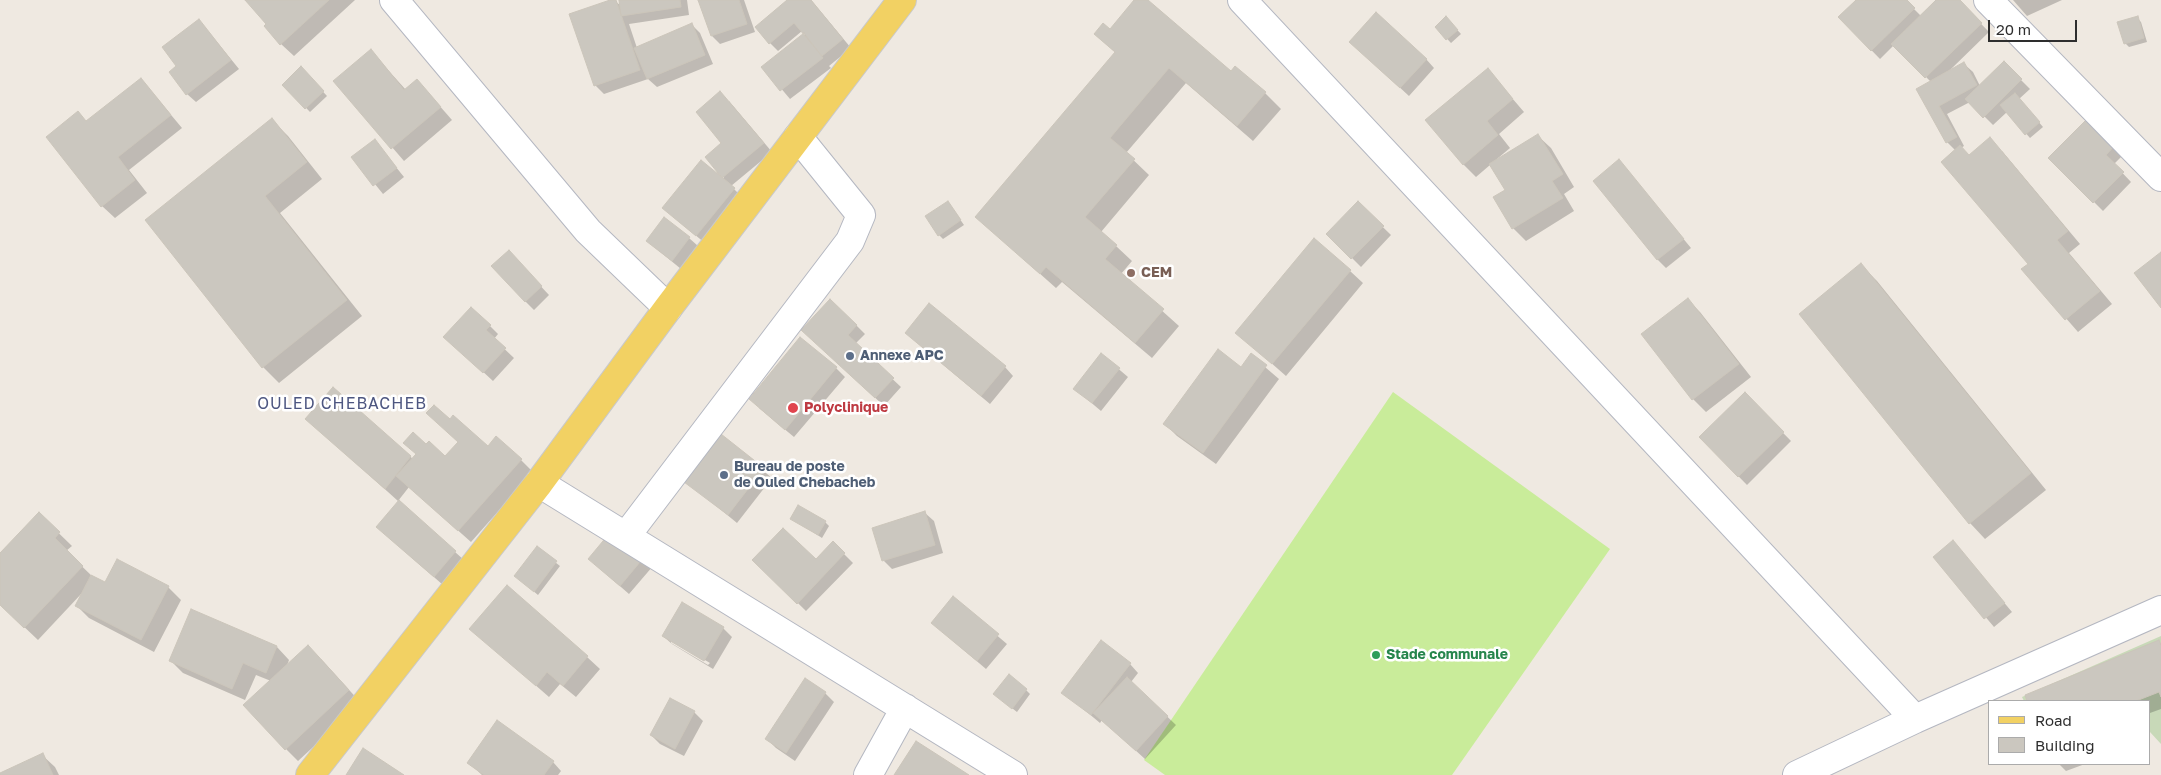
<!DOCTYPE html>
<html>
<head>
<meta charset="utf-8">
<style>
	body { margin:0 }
	#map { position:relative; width:2161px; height:775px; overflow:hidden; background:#efe9e1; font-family:"Golos Text",sans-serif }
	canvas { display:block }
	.legend { position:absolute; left:1988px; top:700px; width:162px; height:65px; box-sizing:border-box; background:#fff; border:1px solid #ababab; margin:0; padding:6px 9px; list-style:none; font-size:15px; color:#2e2e2e }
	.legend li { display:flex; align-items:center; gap:10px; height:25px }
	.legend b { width:25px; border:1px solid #ababab }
	.scale { position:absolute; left:1988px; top:20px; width:89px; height:22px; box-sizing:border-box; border:2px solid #2e2e2e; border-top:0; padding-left:6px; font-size:15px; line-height:18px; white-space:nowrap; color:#2e2e2e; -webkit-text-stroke:4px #fff; paint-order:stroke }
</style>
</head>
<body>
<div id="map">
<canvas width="2161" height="775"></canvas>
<ul class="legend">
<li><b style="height:6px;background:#f2d163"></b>Road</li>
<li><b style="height:14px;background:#cbc7bf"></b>Building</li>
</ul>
<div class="scale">20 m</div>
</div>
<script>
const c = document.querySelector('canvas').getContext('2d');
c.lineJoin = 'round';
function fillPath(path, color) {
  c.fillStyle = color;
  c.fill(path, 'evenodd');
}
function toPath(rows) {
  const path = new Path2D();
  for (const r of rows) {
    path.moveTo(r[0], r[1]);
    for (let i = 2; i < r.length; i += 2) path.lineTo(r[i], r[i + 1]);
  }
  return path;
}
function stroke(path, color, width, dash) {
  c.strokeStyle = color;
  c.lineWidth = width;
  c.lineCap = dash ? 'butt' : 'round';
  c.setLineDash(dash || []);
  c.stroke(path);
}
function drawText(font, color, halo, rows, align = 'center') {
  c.font = font + ' "Golos Text",sans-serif';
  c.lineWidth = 5;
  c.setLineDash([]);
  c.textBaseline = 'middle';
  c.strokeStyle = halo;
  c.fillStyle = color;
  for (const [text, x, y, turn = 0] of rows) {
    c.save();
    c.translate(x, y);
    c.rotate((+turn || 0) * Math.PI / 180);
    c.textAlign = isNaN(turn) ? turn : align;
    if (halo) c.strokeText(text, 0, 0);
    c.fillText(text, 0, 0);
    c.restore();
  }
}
fillPath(toPath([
	[2161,636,2161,744,2150,732,2150,701,2024,701,2022,697]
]), '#c8d9b8');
fillPath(toPath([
	[1393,392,1610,549,1452,775,1165,775,1144,760]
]), '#c9ec9a');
fillPath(toPath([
	[247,0,355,0,294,56,281,44,268,24],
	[614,0,621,6,620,0,687,0,689,15,629,24,637,48,692,25,700,33,713,64,657,87,648,79,604,94,595,85],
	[700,0,744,0,755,32,720,44,712,36],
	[789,0,811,0,851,48,829,66,831,68,790,99,763,67,805,34,802,31,778,51,770,43],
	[1136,0,1146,0,1231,73,1265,93,1281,109,1253,141,1186,83,1126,153,1149,175,1101,232,1132,261,1121,274,1179,326,1152,358,1062,282,1056,288,976,217,1116,53,1095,34,1110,31],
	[1858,0,1905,0,1921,16,1938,0,1958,0,1989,32,1949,71,1964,64,1973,72,1980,86,2004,63,2030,89,2019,99,2043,127,2030,138,2007,112,1993,125,1970,102,1947,114,1964,146,1961,148,1969,156,2002,151,2080,244,2069,253,2112,304,2078,332,2023,269,2029,264,1956,151,1947,142,1931,82,1894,45,1880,59,1840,18],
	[2013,0,2062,0,2027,16],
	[2137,18,2141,22,2147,42,2129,47,2125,43],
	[199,20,239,69,196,102,187,94,178,66],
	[1450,22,1461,34,1451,43,1436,27],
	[1359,50,1426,59,1434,68,1409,96],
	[371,51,406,90,417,80,452,120,404,161,335,81],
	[301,68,327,96,310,112,284,85],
	[1488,70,1524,112,1499,134,1510,148,1497,159,1498,160,1538,136,1551,148,1574,187,1564,194,1574,211,1526,241,1513,228,1507,191,1490,165,1476,177,1463,164],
	[141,79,182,128,129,170,147,193,115,218,102,206,87,122],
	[729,101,772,152,731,186,743,198,706,244,663,208,724,178,706,157,723,143],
	[2090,118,2125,153,2114,164,2131,182,2103,211,2050,158],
	[272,120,288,136,322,179,280,213,362,316,279,383,263,367,146,220],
	[375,141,404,177,383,194,353,157],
	[1619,161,1691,248,1666,268,1657,259],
	[948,202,964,225,943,239,939,235],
	[1358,203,1391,235,1361,267,1328,234],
	[689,238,698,246,681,269,647,241],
	[517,261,549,295,534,310,525,301],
	[1861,265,1877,281,2046,490,1985,539,1970,523],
	[1350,271,1363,283,1286,376,1237,333],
	[1688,300,1700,312,1751,377,1706,412,1693,399,1643,334],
	[856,325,865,334,855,344,901,387,884,406,811,338],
	[490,326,498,334,494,339,514,358,493,381,454,345],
	[915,341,1005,367,1013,376,990,404],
	[1101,354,1128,377,1101,411,1075,389],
	[1251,355,1279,379,1216,464,1177,436,1165,424,1241,369],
	[836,368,845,377,794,437,759,408],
	[333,389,413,459,426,446,446,457,459,442,450,421,488,448,521,460,533,472,471,542,409,487,398,501,307,419],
	[1745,394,1791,441,1747,485,1700,437],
	[721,436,772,478,737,523,686,481],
	[399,502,464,560,443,585,386,535],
	[925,513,934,521,943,553,892,569,884,561,874,529],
	[39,514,72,546,66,551,93,577,106,584,168,587,181,600,154,652,89,618,77,606,83,592,38,640,0,604,0,555],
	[791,518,825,522,829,526,822,538],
	[613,531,653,566,629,594,598,567],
	[833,543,853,563,806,611,754,560,816,561],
	[537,548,560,566,538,595,520,580],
	[1961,551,2012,612,1994,627,1935,557],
	[953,598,1007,644,986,669,932,623],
	[683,604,723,628,732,637,713,669,672,644,663,636],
	[671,640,710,663,708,665,671,643],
	[471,629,587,657,600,669,576,697,560,684,549,697],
	[2159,642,2161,644,2161,709,2150,713,2150,701,2029,701,2027,696],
	[277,647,289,660,286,668,321,659,361,703,298,761,286,749,271,681,256,675,245,700,183,673,171,661],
	[1130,664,1138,673,1131,682,1176,725,1145,759,1102,720,1100,723,1063,692],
	[1026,690,1030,694,1017,712,999,698],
	[825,693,834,702,795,761,776,748,767,739],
	[694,712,703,721,684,756,660,744,651,735],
	[42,755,55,767,59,775,0,775],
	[553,762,561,771,558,775,482,775,469,763],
	[2059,764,2085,764,2066,771]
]), '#0003');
const building = toPath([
	[245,0,329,0,280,45,264,26,266,24,245,0],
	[610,0,616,0,640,70,594,86,569,14,610,0],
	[619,0,680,0,681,7,621,16,619,0],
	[698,0,739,0,747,24,711,36,698,0],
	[787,0,811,0,843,39,822,56,794,23,769,44,755,27,787,0],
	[1134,0,1148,0,1231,71,1235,66,1266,92,1237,126,1169,68,1110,138,1135,159,1085,217,1117,245,1105,259,1164,309,1135,343,1046,267,1040,274,975,217,1115,52,1094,34,1103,23,1110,29,1134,0],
	[1856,0,1907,0,1915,8,1871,51,1838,17,1856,0],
	[1936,0,1960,0,1982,23,1925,78,1891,44,1936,0],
	[1376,12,1427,59,1400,88,1349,42,1376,12],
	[1446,16,1458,30,1446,40,1435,27,1446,16],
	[2138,16,2144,38,2124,44,2117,22,2138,16],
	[199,19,231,60,186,95,169,72,176,66,162,47,199,19],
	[692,23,705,55,647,79,634,48,692,23],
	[804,33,823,58,780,91,761,67,804,33],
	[371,49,404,90,417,79,441,107,391,149,333,81,371,49],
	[2004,61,2022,79,1983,118,1965,99,2004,61],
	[1964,62,1977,85,1939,106,1957,137,1946,143,1916,89,1964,62],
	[301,66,324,91,305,109,282,85,301,66],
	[1488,68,1513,99,1487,121,1498,135,1463,165,1425,120,1488,68],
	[141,78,171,115,118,157,135,180,101,207,46,137,78,111,86,121,141,78],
	[720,91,764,143,722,178,705,157,721,143,696,112,720,91],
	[2015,93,2040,122,2025,135,2000,105,2015,93],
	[2090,116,2117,143,2106,155,2124,172,2093,203,2048,158,2090,116],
	[272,118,307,162,265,196,347,300,262,368,145,220,272,118],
	[1538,134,1563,174,1552,181,1563,198,1512,229,1493,197,1505,190,1489,164,1538,134],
	[1990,137,2068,231,2057,240,2100,291,2065,320,2021,269,2028,264,1941,162,1960,145,1969,155,1990,137],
	[375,139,397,168,373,186,351,157,375,139],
	[1619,159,1684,239,1657,260,1593,181,1619,159],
	[701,160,735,188,696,236,662,208,701,160],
	[948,201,961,220,938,236,925,216,948,201],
	[1358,201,1384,226,1351,259,1326,234,1358,201],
	[664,217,690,237,672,261,646,241,664,217],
	[1314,238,1351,270,1272,364,1235,333,1314,238],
	[509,250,542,286,525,302,491,266,509,250],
	[2161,252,2161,308,2134,273,2161,252],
	[1861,263,2031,473,1969,524,1799,314,1861,263],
	[1688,298,1739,364,1692,400,1641,334,1688,298],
	[830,299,857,325,848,335,894,378,875,398,801,330,830,299],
	[929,303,1006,366,981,396,905,333,929,303],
	[471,307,491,325,486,330,506,348,483,373,443,337,471,307],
	[800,337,837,367,785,430,749,399,800,337],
	[1218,349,1241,367,1251,353,1267,365,1203,453,1163,424,1218,349],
	[1101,353,1120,368,1092,403,1073,389,1101,353],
	[333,387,411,456,385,489,305,419,333,387],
	[1745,392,1784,432,1738,477,1699,437,1745,392],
	[434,405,450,419,453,415,488,446,496,436,522,459,458,531,396,476,416,454,403,443,413,432,426,444,429,441,445,456,458,442,426,413,434,405],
	[721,434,764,468,728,515,684,482,721,434],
	[399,500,456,551,434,577,376,527,399,500],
	[798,505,826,521,818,535,790,519,798,505],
	[925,511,935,545,882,561,872,528,925,511],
	[39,512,60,532,55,538,83,566,24,628,0,605,0,553,39,512],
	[783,528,816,559,833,541,845,553,797,604,752,560,783,528],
	[613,529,645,556,620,586,588,559,613,529],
	[1953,540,2005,603,1984,619,1933,557,1953,540],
	[537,546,557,561,534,592,514,576,537,546],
	[117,559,169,586,141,640,75,606,91,575,105,582,117,559],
	[507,585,588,656,563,686,547,672,536,686,469,629,507,585],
	[953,596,999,634,977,661,931,623,953,596],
	[682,602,724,627,704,661,662,636,682,602],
	[191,609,277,646,266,673,243,663,232,689,169,661,191,609],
	[1101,640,1131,663,1091,715,1061,693,1101,640],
	[2159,640,2161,645,2161,697,2159,692,2136,701,2027,701,2025,695,2159,640],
	[308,645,349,690,285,750,243,705,308,645],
	[1009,674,1027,689,1012,709,993,694,1009,674],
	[1127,677,1168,716,1136,751,1093,713,1127,677],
	[805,678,826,692,786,753,765,739,805,678],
	[670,698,695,711,675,749,650,735,670,698],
	[497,720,554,761,544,775,484,775,467,763,497,720],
	[916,741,969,775,894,775,916,741],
	[363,748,404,775,346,775,363,748],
	[43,753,53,775,0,775,0,773,43,753]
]);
fillPath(building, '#cbc7bf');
stroke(building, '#cbc5ba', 1);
const minor = toPath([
	[394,0,588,231,668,308],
	[1242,0,1915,719],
	[1988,0,2161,177],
	[539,483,1013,775],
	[626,536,850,241,861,215,798,137],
	[868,775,905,708],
	[1797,775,1915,719,2161,610]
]);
const major = toPath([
	[310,775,539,483,668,308,902,0]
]);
stroke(minor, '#b4b7c1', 30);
stroke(major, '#c9c9c9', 30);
stroke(minor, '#fff', 28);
stroke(major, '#f2d163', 28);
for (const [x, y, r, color] of [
	[1131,273,5,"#8d6e63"],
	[850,356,5,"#5c6f8a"],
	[793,408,6,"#e0444e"],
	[724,475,5,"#5c6f8a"],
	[1376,655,5,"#2e9e5b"]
]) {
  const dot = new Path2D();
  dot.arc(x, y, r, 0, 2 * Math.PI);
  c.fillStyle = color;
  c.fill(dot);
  stroke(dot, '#fff', 2);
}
drawText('bold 14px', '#785e54', '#fff', [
	["CEM",1141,273]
], 'left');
drawText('bold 14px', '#4e5e75', '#fff', [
	["Annexe APC",860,356],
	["Bureau de poste",734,467],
	["de Ouled Chebacheb",734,483]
], 'left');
drawText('bold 14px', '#be3a42', '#fff', [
	["Polyclinique",804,408]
], 'left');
drawText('bold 14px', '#27864d', '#fff', [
	["Stade communale",1386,655]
], 'left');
c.letterSpacing = '1px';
drawText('16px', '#4d5680', '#fff', [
	["OULED CHEBACHEB",342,404]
]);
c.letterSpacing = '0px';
</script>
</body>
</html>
